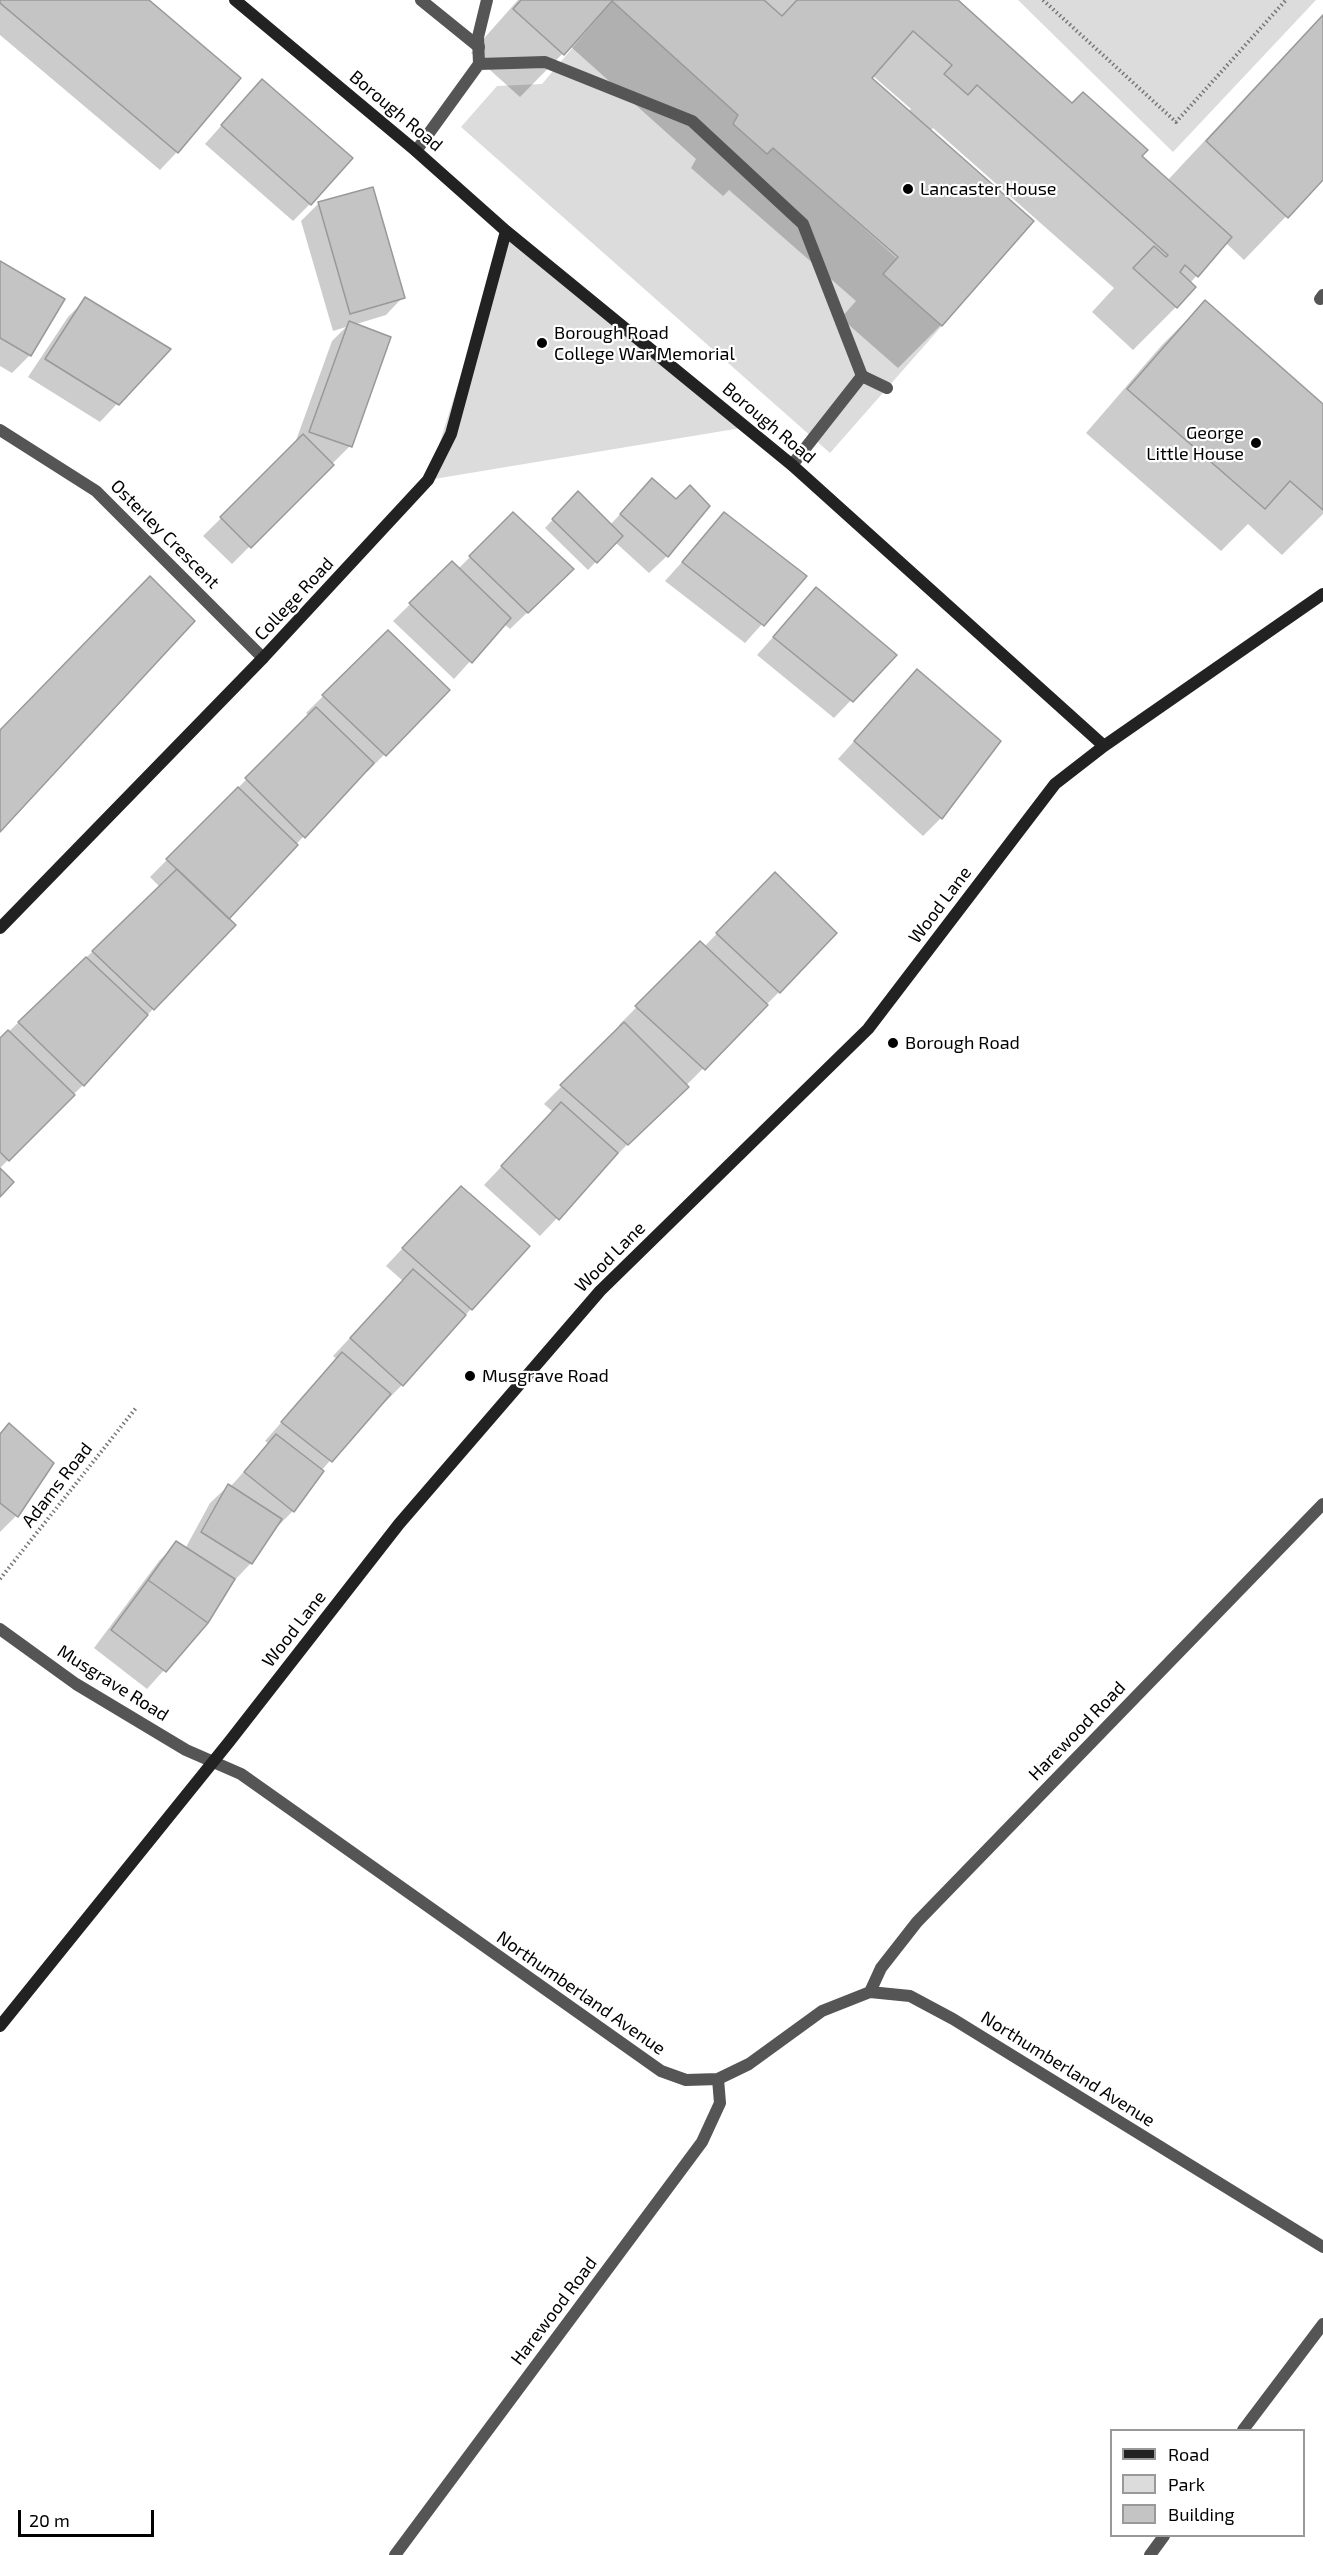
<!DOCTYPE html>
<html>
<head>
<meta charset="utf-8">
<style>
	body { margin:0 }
	#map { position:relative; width:1323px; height:2555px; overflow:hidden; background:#fff; font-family:"Exo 2",sans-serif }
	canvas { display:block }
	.legend { position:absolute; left:1110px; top:2429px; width:195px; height:108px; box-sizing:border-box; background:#fff; border:2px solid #999; margin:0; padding:8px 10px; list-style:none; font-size:18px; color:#000 }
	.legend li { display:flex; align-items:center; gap:12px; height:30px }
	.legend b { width:30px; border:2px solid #999 }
	.scale { position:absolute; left:18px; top:2510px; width:136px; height:27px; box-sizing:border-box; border:3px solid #000; border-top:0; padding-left:8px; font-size:18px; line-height:21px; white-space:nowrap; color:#000; -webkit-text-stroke:4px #fff; paint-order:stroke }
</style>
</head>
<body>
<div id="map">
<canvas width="1323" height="2555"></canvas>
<ul class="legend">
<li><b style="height:8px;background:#222"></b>Road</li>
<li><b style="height:16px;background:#dcdcdc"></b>Park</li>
<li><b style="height:16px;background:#c4c4c4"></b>Building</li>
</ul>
<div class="scale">20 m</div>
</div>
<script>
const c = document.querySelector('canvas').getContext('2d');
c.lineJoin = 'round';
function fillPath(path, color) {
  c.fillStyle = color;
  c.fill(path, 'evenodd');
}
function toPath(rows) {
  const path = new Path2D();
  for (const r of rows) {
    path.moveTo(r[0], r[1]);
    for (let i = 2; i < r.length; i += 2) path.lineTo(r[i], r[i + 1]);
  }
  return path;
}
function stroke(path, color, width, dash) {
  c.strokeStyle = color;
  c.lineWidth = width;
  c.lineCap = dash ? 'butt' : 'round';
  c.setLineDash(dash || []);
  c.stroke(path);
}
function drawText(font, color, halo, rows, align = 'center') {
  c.font = font + ' "Exo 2",sans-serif';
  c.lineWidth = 4.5;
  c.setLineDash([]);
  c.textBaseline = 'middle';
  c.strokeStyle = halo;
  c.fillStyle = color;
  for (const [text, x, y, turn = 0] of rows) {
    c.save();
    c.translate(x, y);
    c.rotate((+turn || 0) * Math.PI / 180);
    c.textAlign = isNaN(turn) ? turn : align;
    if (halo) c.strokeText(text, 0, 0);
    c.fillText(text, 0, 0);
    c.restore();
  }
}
fillPath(toPath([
	[1018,0,1316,0,1173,152],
	[612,1,955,311,830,453,461,127,497,86,542,84],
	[506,231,747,427,428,480]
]), '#dcdcdc');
fillPath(toPath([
	[0,0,147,0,239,78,177,152,160,170,0,35],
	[518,0,955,0,1072,105,1140,157,1167,181,1323,14,1323,178,1244,260,1226,243,1190,283,1176,307,1133,350,1092,312,1114,288,933,128,930,131,941,325,898,368,841,318,856,301,729,190,723,196,691,168,696,159,570,46,520,97,471,53],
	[872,75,911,109,908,112,870,78],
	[245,99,310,204,293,221,205,144],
	[318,204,403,297,386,315,353,325,350,446,232,564,203,536,294,446,332,341,346,327,333,331,301,221],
	[0,262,62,300,30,355,12,373,0,366],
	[86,299,168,349,100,422,28,377,68,317],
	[1205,302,1323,406,1323,514,1282,555,1248,524,1221,551,1086,433,1162,345],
	[652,480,667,556,649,573,615,542,588,570,545,528,569,502,610,525],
	[513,514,554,587,510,629,504,624,454,679,393,621,452,563,458,569],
	[725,514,804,577,745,643,665,581],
	[816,589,894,655,834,718,757,655],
	[388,632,448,690,367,772,365,770,227,919,153,1009,83,1085,0,1168,0,1040,160,887,150,877,309,716,306,713],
	[917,671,999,741,941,818,923,836,838,759],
	[758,891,779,992,610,1162,540,1236,484,1185,553,1112,544,1104,621,1027,619,1025,700,943,704,947],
	[443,1205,471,1309,402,1385,385,1402,383,1400,321,1471,293,1511,275,1529,251,1563,234,1581,207,1622,147,1689,94,1648,159,1561,177,1543,185,1549,210,1503,228,1486,230,1487,269,1444,265,1441,337,1359,333,1356,403,1281,386,1266],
	[0,1434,52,1464,16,1516,0,1532]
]), '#0003');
const building = toPath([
	[0,0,149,0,241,78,178,153,0,3,0,0],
	[521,0,764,0,782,16,797,0,958,0,1072,103,1083,92,1148,150,1142,156,1232,237,1198,277,1185,265,1180,272,1196,287,1177,308,1133,268,1154,246,1166,257,1168,255,977,85,968,95,944,74,952,65,913,31,872,78,1034,221,942,326,883,274,898,257,773,148,767,154,733,124,738,115,612,1,564,55,513,9,521,0],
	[1323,15,1323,180,1288,218,1206,141,1323,15],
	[262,79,353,158,311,205,221,125,262,79],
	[373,187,405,298,350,314,318,202,373,187],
	[0,261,65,299,31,356,0,338,0,261],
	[85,297,171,349,119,405,45,359,85,297],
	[1205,300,1323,404,1323,510,1290,481,1265,509,1127,389,1205,300],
	[349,321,391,337,352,447,309,432,349,321],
	[303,434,334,465,251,548,220,517,303,434],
	[652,478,676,499,690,485,710,506,668,557,620,514,652,478],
	[578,491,623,536,597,563,552,519,578,491],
	[513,512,574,569,528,613,469,556,513,512],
	[724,512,807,576,764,626,682,562,724,512],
	[452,561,511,618,472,663,409,603,452,561],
	[150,576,195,621,0,832,0,730,150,576],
	[816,587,897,655,853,702,773,637,816,587],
	[388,630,450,690,386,756,322,695,388,630],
	[917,669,1001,741,942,819,854,741,917,669],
	[316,707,374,763,305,838,245,778,316,707],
	[238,787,298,845,229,919,166,859,238,787],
	[177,869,236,925,154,1010,92,951,177,869],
	[775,872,837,933,780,993,716,933,775,872],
	[700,941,768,1005,705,1070,635,1006,700,941],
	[86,957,148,1015,84,1086,18,1022,86,957],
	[624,1022,689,1087,628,1145,560,1085,624,1022],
	[8,1030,75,1095,9,1161,0,1152,0,1038,8,1030],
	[561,1102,618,1153,559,1220,501,1166,561,1102],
	[0,1168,14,1182,0,1197,0,1168],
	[461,1186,530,1246,472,1310,402,1248,461,1186],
	[413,1269,466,1315,403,1386,350,1338,413,1269],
	[342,1352,391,1394,332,1462,281,1422,342,1352],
	[9,1423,54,1463,18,1517,0,1503,0,1434,9,1423],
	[276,1434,324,1471,294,1512,244,1472,276,1434],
	[228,1484,282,1519,252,1564,201,1532,228,1484],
	[176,1541,235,1579,208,1623,148,1580,176,1541],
	[148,1580,208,1623,166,1672,111,1630,148,1580]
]);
fillPath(building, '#c4c4c4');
stroke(building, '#999', 1.5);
stroke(toPath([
	[1043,0,1176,122,1286,0],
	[0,1579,136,1408]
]), '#777', 4, [1.5, 3]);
stroke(toPath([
	[421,0,479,47],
	[1320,299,1323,295],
	[862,376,887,388]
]), '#555', 12);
stroke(toPath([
	[479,64,545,62,692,121,803,224,862,376,792,465],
	[416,151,479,64,478,37,487,0],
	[0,430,96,491,263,658],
	[0,1629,76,1684,186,1750,241,1774,661,2071,686,2080,718,2079,749,2064,822,2011,870,1992,910,1996,953,2019,1323,2247],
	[870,1992,881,1968,917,1922,1323,1504],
	[1243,2430,1323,2324],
	[395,2555,702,2142,720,2103,718,2079],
	[1150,2555,1164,2536]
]), '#555', 12);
stroke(toPath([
	[235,0,416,151,506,231,792,465,1104,746],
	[0,928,263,658,428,480,451,434,506,231],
	[0,2026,229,1742,399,1524,600,1291,868,1029,1055,784,1104,746,1323,594]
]), '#222', 12);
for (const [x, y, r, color] of [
	[908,189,6,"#000"],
	[542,343,6,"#000"],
	[1256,443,6,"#000"],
	[893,1043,6,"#000"],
	[470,1376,6,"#000"]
]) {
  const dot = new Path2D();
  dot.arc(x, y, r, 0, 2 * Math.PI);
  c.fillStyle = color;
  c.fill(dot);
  stroke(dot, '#fff', 2);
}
drawText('18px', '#000', '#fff', [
	["Borough Road",396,111,40],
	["Borough Road",769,423,40],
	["Osterley Crescent",165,534,45],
	["College Road",294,599,-47],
	["Wood Lane",940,905,-53],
	["Wood Lane",610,1257,-45],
	["Adams Road",57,1485,-52],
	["Wood Lane",294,1629,-52],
	["Musgrave Road",113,1683,32],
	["Harewood Road",1077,1731,-46],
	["Northumberland Avenue",581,1993,35],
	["Northumberland Avenue",1068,2069,32],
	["Harewood Road",554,2311,-53]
]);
drawText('18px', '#000', '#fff', [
	["Lancaster House",920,189],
	["Borough Road",554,333],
	["College War Memorial",554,354],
	["George",1244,433,"right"],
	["Little House",1244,454,"right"],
	["Borough Road",905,1043],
	["Musgrave Road",482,1376]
], 'left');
</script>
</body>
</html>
